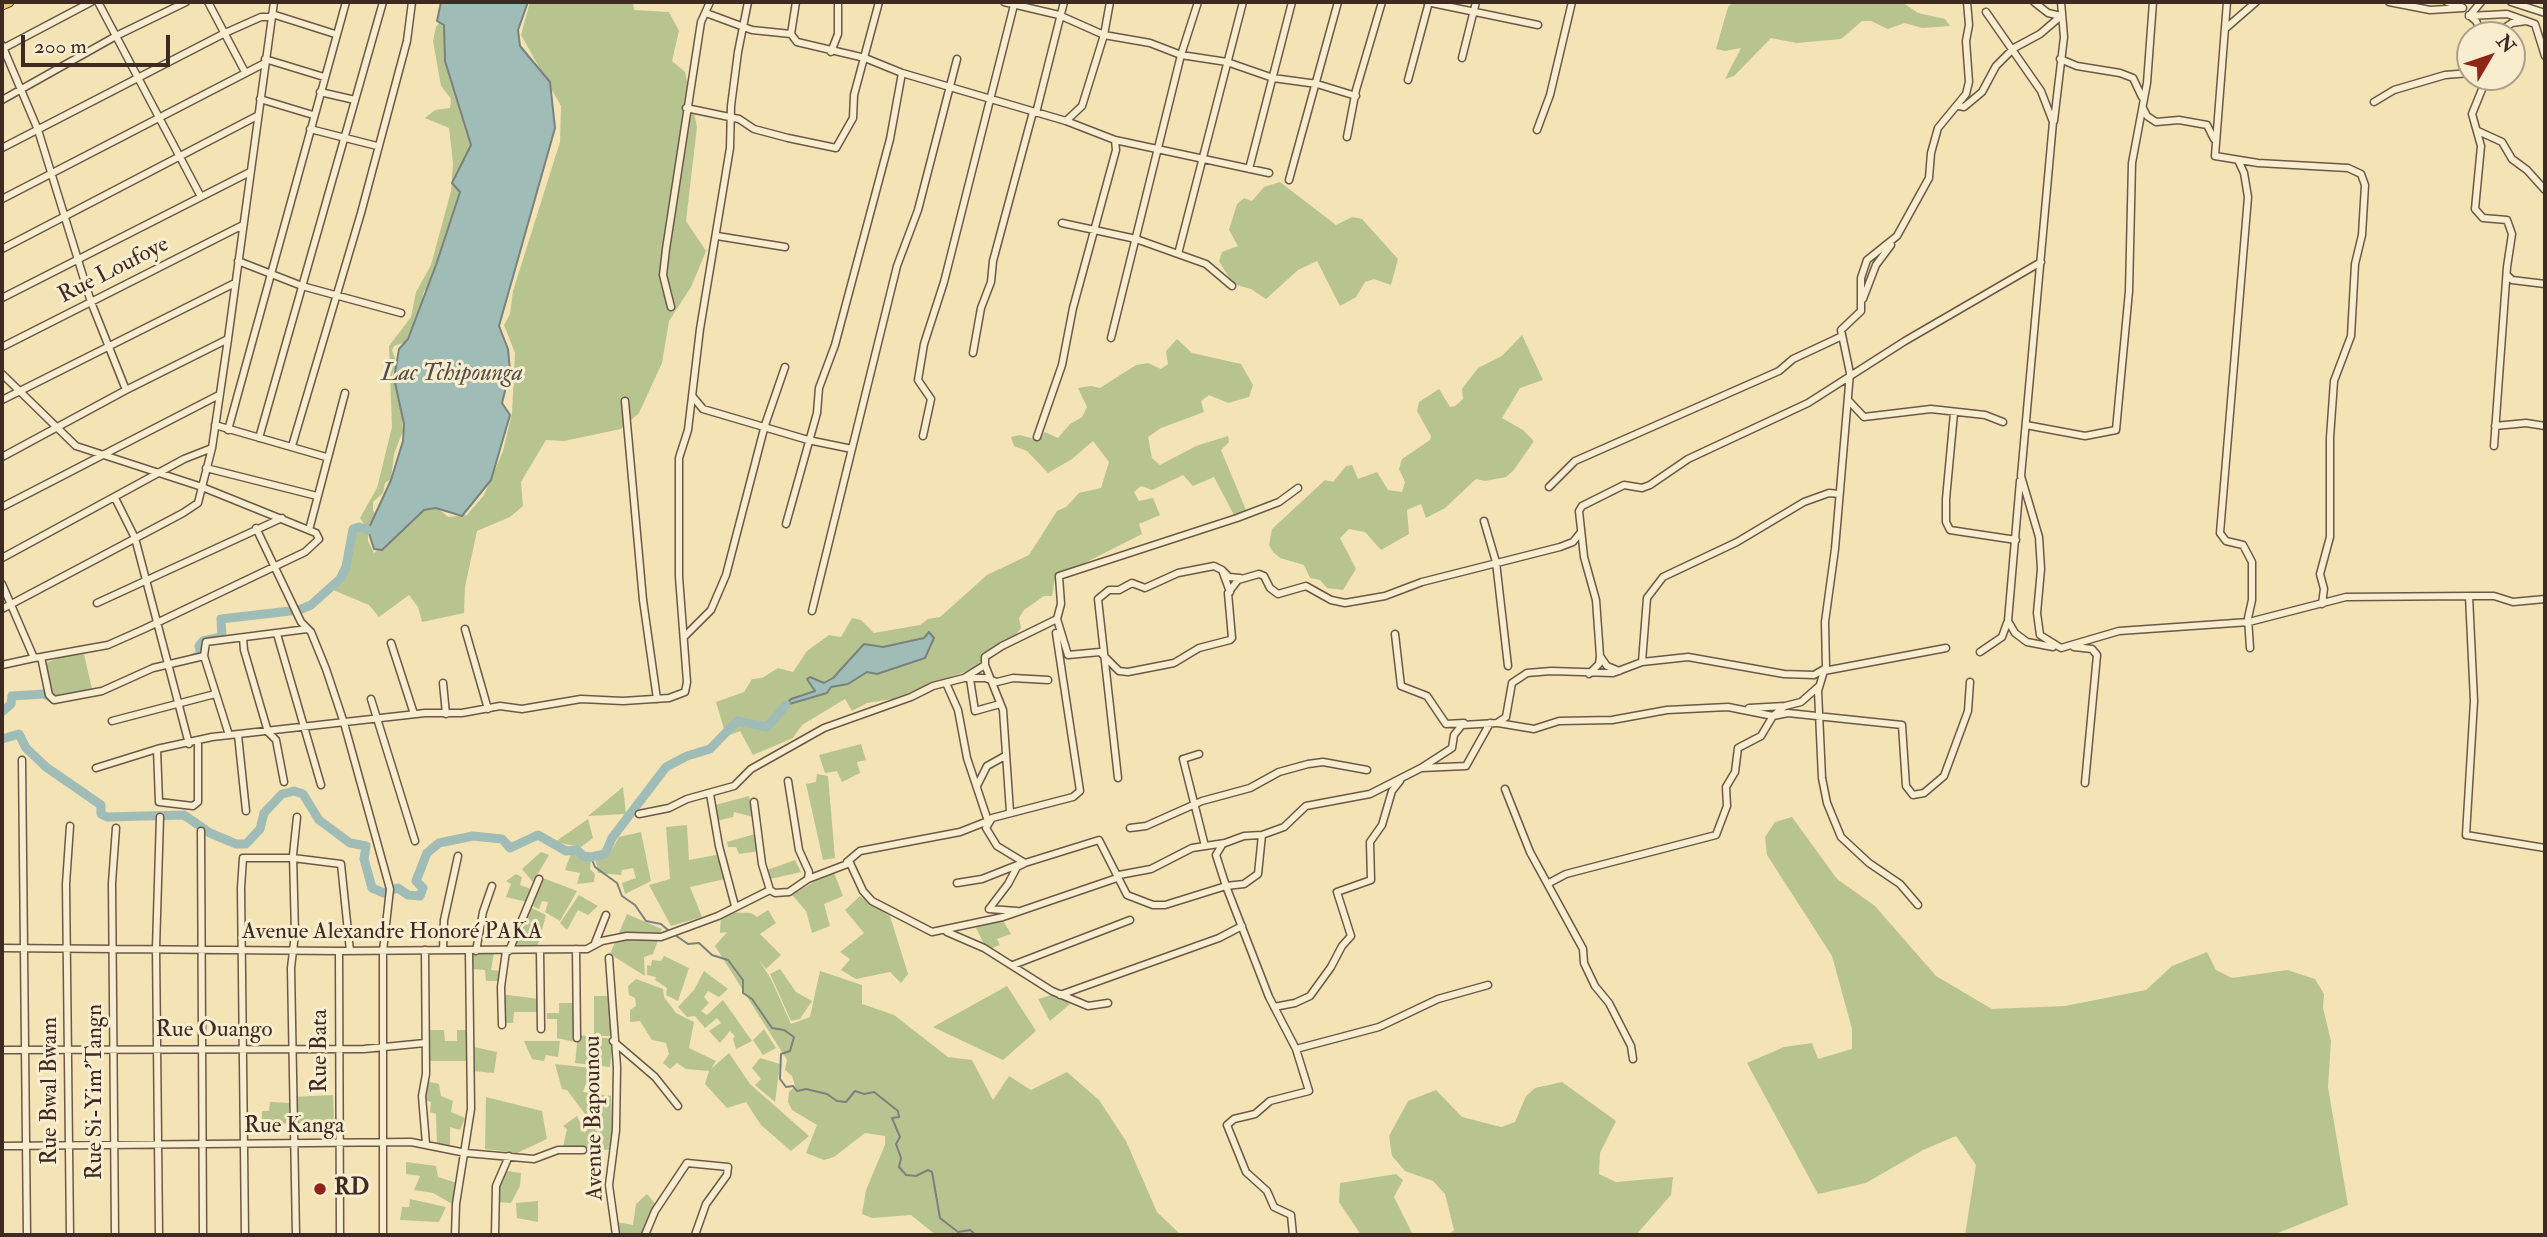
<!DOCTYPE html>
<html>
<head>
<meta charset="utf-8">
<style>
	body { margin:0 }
	#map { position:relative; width:2547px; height:1237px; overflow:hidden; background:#f4e3b5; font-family:"IM FELL Double Pica",serif }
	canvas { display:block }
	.frame { position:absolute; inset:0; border:4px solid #3e2a23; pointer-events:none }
	.north { position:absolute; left:2456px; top:21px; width:70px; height:70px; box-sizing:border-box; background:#f8edcf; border:2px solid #ae9f8a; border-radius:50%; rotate:51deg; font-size:19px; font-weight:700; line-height:28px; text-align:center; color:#3e2a23 }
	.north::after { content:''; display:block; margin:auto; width:24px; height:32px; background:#8f2418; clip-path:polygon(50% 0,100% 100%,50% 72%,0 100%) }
	.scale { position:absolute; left:21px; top:35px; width:149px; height:32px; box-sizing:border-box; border:4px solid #3e2a23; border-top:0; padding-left:9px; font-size:21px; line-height:24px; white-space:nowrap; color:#3e2a23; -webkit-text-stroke:5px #f8edcf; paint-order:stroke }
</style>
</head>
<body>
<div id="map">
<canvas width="2547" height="1237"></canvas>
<div class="frame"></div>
<div class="north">N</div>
<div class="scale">200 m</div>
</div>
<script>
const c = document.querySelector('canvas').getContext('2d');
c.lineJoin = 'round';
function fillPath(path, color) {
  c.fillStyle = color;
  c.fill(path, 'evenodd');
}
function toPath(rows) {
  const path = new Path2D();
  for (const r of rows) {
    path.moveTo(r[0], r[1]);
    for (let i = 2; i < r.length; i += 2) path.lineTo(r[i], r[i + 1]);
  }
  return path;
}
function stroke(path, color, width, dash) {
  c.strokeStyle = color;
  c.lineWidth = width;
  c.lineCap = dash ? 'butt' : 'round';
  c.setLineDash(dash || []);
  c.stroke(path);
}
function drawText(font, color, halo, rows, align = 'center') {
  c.font = font + ' "IM FELL Double Pica",serif';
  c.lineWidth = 6;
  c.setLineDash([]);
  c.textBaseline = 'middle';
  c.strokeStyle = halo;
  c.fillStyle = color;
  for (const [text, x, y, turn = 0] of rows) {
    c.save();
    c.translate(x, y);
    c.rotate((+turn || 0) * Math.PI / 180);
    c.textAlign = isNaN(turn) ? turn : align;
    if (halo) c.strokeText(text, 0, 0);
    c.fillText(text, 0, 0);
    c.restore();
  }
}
fillPath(toPath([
	[530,2,633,2,634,10,669,12,679,31,672,61,685,72,697,127,686,221,706,251,691,287,669,321,662,363,639,413,621,429,564,441,546,440,521,482,523,506,510,517,477,531,465,587,464,613,422,622,418,607,409,595,379,617,369,605,333,590,353,535,364,524,360,518,377,488,392,427,389,346,411,317,416,292,431,265,451,191,453,163,449,128,425,118,435,110,450,108,451,99,441,86,433,41,436,27,441,20,448,23,458,80,452,88,458,88,473,143,464,191,433,281,423,293,424,306,406,342,394,346,392,350,397,364,392,375,401,403,403,431,394,454,391,479,385,483,383,493,373,502,373,510,379,520,372,528,368,527,368,541,374,553,421,511,438,508,448,517,467,515,484,495,503,451,512,413,515,353,504,325,510,314,513,291,560,142,561,106,521,35],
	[1733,2,1902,2,1918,13,1945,19,1950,26,1922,28,1905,23,1888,29,1871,21,1862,21,1841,39,1797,43,1771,38,1734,76,1725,79,1741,48,1725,51,1716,49,1728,7],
	[1280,182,1336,225,1352,217,1362,219,1398,259,1391,285,1374,279,1365,282,1356,297,1340,306,1317,261,1298,270,1266,299,1251,289,1233,284,1219,261,1222,252,1238,246,1229,230,1237,204,1244,198,1252,201,1264,187],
	[1522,335,1543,380,1520,388,1502,418,1523,430,1534,441,1513,471,1506,477,1485,481,1476,479,1445,508,1426,518,1421,504,1407,510,1409,534,1381,550,1365,532,1349,529,1340,538,1356,569,1343,590,1327,588,1320,580,1310,578,1304,565,1280,558,1273,552,1269,545,1272,529,1325,480,1333,482,1346,466,1352,465,1358,479,1377,472,1388,490,1402,492,1405,482,1399,469,1402,459,1430,440,1431,436,1417,411,1419,402,1439,389,1450,407,1455,406,1463,399,1462,389,1478,368,1502,356],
	[1177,339,1192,353,1241,364,1253,385,1249,397,1228,403,1209,395,1201,401,1204,412,1161,428,1148,437,1152,458,1160,465,1196,446,1228,436,1229,442,1221,450,1246,510,1234,515,1214,477,1193,486,1183,475,1152,490,1141,486,1134,492,1139,501,1153,498,1160,515,1139,524,1142,534,1055,578,1052,596,1044,596,1024,610,1019,618,1021,628,1015,636,982,659,978,667,892,699,867,703,852,711,845,699,802,725,793,738,753,755,740,731,730,735,724,729,716,702,744,692,752,679,762,678,778,668,793,672,807,651,829,635,841,637,852,618,861,620,874,633,920,625,928,619,940,617,987,575,1029,555,1057,511,1066,507,1079,493,1101,488,1109,462,1093,441,1072,459,1048,473,1027,451,1014,446,1011,437,1020,435,1038,440,1045,432,1058,438,1070,424,1082,417,1087,407,1078,388,1091,386,1100,388,1136,365,1148,363,1161,369,1168,364,1166,351],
	[84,654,92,689,53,696,46,663,60,657],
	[861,744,866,760,857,762,860,773,842,782,837,771,825,773,819,755],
	[817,774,828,776,835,858,823,860,806,784,816,782],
	[623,787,626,814,588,816],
	[749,796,753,817,734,812,733,817,716,821,715,805],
	[1792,817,1837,879,1875,906,1936,976,1992,1009,2065,1006,2146,990,2172,966,2207,952,2216,970,2232,978,2287,970,2315,979,2324,994,2323,1008,2331,1041,2328,1087,2348,1205,2273,1235,1965,1235,1976,1165,1956,1136,1923,1150,1866,1183,1818,1194,1747,1063,1784,1047,1812,1043,1818,1059,1852,1049,1852,1029,1832,956,1767,855,1765,837,1775,822],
	[588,819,593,838,581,847,555,842],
	[687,825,689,860,721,854,725,879,690,887,702,917,671,926,649,885,670,879,666,827],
	[641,832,651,881,625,894,622,883,636,878,633,868,622,870,621,875,598,873,595,856,610,853,619,837],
	[755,834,760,851,739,854,736,847,728,847,727,842],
	[572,851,591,858,590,869,595,874,594,882,577,884,580,873,565,870],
	[541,852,549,855,533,882,522,869],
	[795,860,801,872,770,879,767,870],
	[833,870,843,896,824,904,830,926,812,933,806,911,792,895],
	[516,874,522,877,520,885,531,889,527,902,506,897,511,884,506,881],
	[543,878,577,891,560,921,545,912,548,902,542,901,539,909,530,905],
	[579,895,598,906,588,915,578,910,567,930,560,923],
	[860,896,890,916,908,974,901,983,890,972,856,979,841,970,850,959,840,952,864,933,845,910],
	[530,907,546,915,537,948,513,944],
	[768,910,776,923,760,934,781,955,766,969,759,960,771,979,791,1024,810,1017,820,971,862,985,862,1004,894,1015,948,1057,972,1060,993,1100,1009,1076,1031,1090,1067,1072,1099,1100,1126,1141,1157,1212,1181,1235,936,1235,911,1215,872,1218,862,1214,866,1190,885,1145,885,1136,865,1133,834,1157,824,1160,806,1153,817,1125,792,1110,788,1102,789,1092,795,1086,792,1076,785,1070,787,1060,715,946,727,932,720,933,721,912,751,913,757,917],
	[627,914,662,929,653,954,644,957,645,976,610,954],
	[1002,919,1011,934,997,939,1000,945,987,950,974,924],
	[471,952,494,953,491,970,501,971,500,981,486,981,485,970,470,969],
	[664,956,689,968,678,1001,666,995,667,988,655,980,656,977,647,975,647,965,651,966,652,960,661,961],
	[780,969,796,992,812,1001,800,1019,791,1021,770,974],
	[704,971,728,989,719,997,708,991,704,997,709,1003,701,1011,707,1015,723,1000,752,1041,736,1049,733,1039,735,1036,730,1031,720,1043,709,1031,721,1023,717,1018,705,1028,695,1016,687,1017,678,1007,694,990],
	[636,979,663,989,664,997,676,1013,694,1022,689,1048,716,1061,711,1069,729,1053,750,1084,809,1136,791,1151,761,1125,746,1102,727,1108,705,1084,709,1071,686,1069,677,1063,670,1069,663,1063,669,1054,666,1043,652,1040,640,1021,630,1022,630,1010,636,1006,635,998,629,995,628,986],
	[1007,986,1036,1031,1003,1060,933,1027],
	[500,994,539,999,539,1012,514,1012,513,1023,502,1023],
	[1055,994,1070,1004,1050,1021,1038,999],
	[594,996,610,996,610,1036,594,1036],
	[559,1003,576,1003,575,1042,557,1038,557,1019,547,1019,547,1013,559,1013],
	[764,1029,776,1048,763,1055,753,1040],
	[426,1030,444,1030,445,1041,457,1041,457,1030,467,1030,467,1061,427,1061],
	[578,1035,613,1039,610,1067,575,1063],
	[524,1041,560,1041,558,1057,546,1055,544,1061,532,1059],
	[474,1047,497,1052,494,1073,473,1071],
	[760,1058,780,1064,775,1102,755,1085,761,1079,752,1068],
	[555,1064,592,1068,583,1092,611,1096,613,1146,608,1146,611,1150,563,1147,567,1129,563,1126,577,1116,585,1133,590,1125,600,1134,567,1090,562,1089],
	[426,1081,439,1084,441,1096,453,1101,451,1112,465,1118,460,1130,450,1127,450,1146,437,1145,436,1114,430,1112,431,1102,425,1100],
	[1562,1082,1616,1121,1600,1153,1599,1174,1616,1182,1673,1177,1671,1195,1636,1235,1448,1235,1454,1230,1445,1194,1433,1181,1405,1171,1392,1156,1389,1136,1408,1101,1436,1090,1462,1117,1501,1127,1515,1122,1526,1096,1535,1088],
	[333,1095,334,1124,293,1123,292,1097],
	[486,1097,542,1111,547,1139,517,1153,485,1149],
	[270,1102,290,1103,288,1124,262,1122,262,1111,269,1111],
	[406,1162,436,1166,438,1177,457,1183,454,1205,433,1193,414,1190,420,1176,406,1174],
	[507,1171,521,1173,520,1186,511,1203,497,1202,499,1179],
	[1396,1174,1403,1180,1394,1197,1413,1235,1361,1235,1339,1202,1340,1183],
	[647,1194,657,1206,643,1235,617,1235,616,1222,633,1225,636,1204],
	[410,1199,446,1207,439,1222,400,1220,402,1207,409,1207],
	[538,1201,538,1222,517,1218,516,1203]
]), '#b8c490');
const water = toPath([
	[441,2,528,2,518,30,520,46,550,82,555,128,499,326,508,349,510,371,502,403,510,415,491,480,462,516,436,508,424,510,382,550,374,549,368,530,391,480,403,441,404,424,394,378,399,349,408,339,436,265,460,192,452,183,471,145,445,61,444,25,437,21,441,2],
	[929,632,934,638,925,658,877,674,867,672,848,684,831,687,827,693,786,705,791,699,815,691,807,679,810,677,824,683,833,678,864,644,883,647,924,638,929,632]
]);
fillPath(water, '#a0bcb7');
stroke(water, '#79827c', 2);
stroke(toPath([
	[591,857,595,867,617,883,622,896,635,905,646,921,661,924,668,930],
	[675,935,688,944,699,943,712,955,728,960,743,980,743,993,752,999,772,1028,784,1030,794,1037,790,1051,781,1054,780,1079,786,1087,793,1086,797,1091,806,1089,827,1094,837,1101,846,1102,855,1091,864,1094,874,1092,898,1111,899,1117,892,1118,900,1137,896,1144,901,1158,899,1167,906,1175,916,1176,928,1170,932,1172,940,1218,958,1232,970,1230,976,1235]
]), '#79827c', 2);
stroke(toPath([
	[193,658,201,655,199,646,203,641,222,637,221,619,299,610,311,605,340,579,346,567,353,529,359,527,368,530],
	[2,712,11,704,12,696,45,694,53,699],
	[2,739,19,734,26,748,46,767,101,805,101,814,107,817,184,815,210,833,236,844,246,844,260,829,264,813,282,794,294,791,303,794,319,820,350,843,366,846,364,859,372,888,384,893,398,888,408,895,420,896,423,888,416,881,427,853,439,843,473,836,502,839,510,848,538,835,566,851,577,850,583,856,591,857,605,854,612,838,666,767,687,756,710,749,737,721,767,727,786,705]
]), '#a0bcb7', 9);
const minor = toPath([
	[98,2,200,195],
	[208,2,245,72],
	[796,2,791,34,797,42,865,58,902,73,1066,121,1115,140,1269,173],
	[1004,2,1059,15,1104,35,1150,43,1181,55,1227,62,1273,78,1317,84,1356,96],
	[1427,2,1538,25],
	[2227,2,2215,156,2258,163,2348,168,2361,174,2365,185,2362,235,2355,264,2351,336,2334,381,2330,438,2330,537,2320,574,2324,589,2322,604],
	[2389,2,2430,10,2463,8],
	[2447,2,2462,7],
	[2511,2,2545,13],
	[1986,12,2041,91,2053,122,2021,476,2039,537,2041,569,2037,613,2040,635,2061,648,2119,631,2249,622,2346,597,2469,596,2474,701,2466,835,2545,848],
	[706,13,752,30,791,34],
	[272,14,335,34],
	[2471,14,2481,2],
	[2469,15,2476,21,2483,35],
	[2469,16,2507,14,2535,24,2545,56],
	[2226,28,2256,2],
	[2482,34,2497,33,2512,23,2526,21],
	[2,45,38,130,91,302,126,390],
	[2,49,91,2],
	[831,52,838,34,838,2],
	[1462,58,1476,2],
	[265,59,324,77],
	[2060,59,2077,66,2120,73,2133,78,2142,97],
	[2487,77,2472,114,2481,146,2475,209,2483,218,2507,220,2512,234,2507,267,2494,446],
	[1408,80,1429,2],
	[320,92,355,100],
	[260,99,313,115],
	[2,100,116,36,186,2],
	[2374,102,2394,90,2445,75,2470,73],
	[1959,106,1964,107,1982,92,1996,66,2014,48,2040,34,2061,16,2048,13,2034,2],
	[686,108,739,119,754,129,788,138,836,148,853,118,854,95,879,2],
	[2143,108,2147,116,2156,122,2179,120,2207,125,2214,139],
	[1036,113,1064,2],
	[1066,121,1082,106,1104,35,1110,2],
	[2054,121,2064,37,2061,2],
	[310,129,377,146],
	[1537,130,1550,95,1572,2],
	[2478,131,2502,142,2512,159,2527,170,2545,190],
	[1347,137,1356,90,1382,2],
	[2,148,225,33,261,17,271,17],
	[2238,160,2244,173,2248,197,2220,533,2226,541,2243,545,2252,562,2252,600,2248,618,2250,648],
	[1249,169,1292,2],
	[1289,180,1338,2],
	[2,199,265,63],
	[1062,223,1136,239,1206,264,1232,286],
	[717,236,785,247],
	[2,249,257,116],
	[1178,254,1243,2],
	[238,261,302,286,401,313],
	[2508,276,2512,280,2545,284],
	[2,298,250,172],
	[1863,299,1876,265,1891,245],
	[671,307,663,275,666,249,701,22,710,2],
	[1111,338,1181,55,1198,2],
	[2,347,243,225],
	[973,353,981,308,991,282,993,261,1033,112],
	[2,374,76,446,202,487,198,503,183,513,2,609],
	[693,397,703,409,808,440,852,449],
	[2,400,235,283],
	[1848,400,1864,417,1931,409,1985,415,2003,422],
	[625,401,643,600,657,699],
	[1954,413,1946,499,1946,522,1950,530,2016,540],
	[215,425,326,457],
	[2026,425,2085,436,2116,430,2129,291,2132,163,2147,83,2153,2],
	[2495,426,2526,423,2545,426],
	[228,430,346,2],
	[923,436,931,399,918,380,924,344,944,282,1014,5],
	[1037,437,1062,365,1073,308,1116,150,1115,140],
	[259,438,383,2],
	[292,446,361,213,407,41,412,2],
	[2,457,126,390,228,339],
	[206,468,317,496],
	[2020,481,2008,621,2015,633,2027,642,2053,647],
	[1549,487,1575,461,1779,371,1793,359,1840,337],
	[1298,488,1279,502,1237,518,1059,576,1061,604,1057,619,1068,655,1100,652,1119,671,1128,672,1174,663,1199,648,1230,640,1232,638,1228,593,1238,580,1259,574,1264,576,1270,588,1278,594,1306,586,1331,600,1345,603,1385,596,1422,582,1560,547,1573,542,1581,532],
	[115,498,135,538,189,744],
	[2,507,219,395],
	[1484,521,1496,562,1508,666],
	[786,524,817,413,819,388,835,345,890,139,902,73],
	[256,528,301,622,311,632,326,669,344,723,390,889,383,951,383,1235],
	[309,530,345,393],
	[2,558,184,459,212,448],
	[2,584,34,658,41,657,49,695,54,700,102,691,153,668,204,656,206,642,307,629],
	[1230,592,1222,570,1229,577,1240,578],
	[2469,596,2494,596,2513,602,2545,599],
	[97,603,282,518],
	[812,611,897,266,918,210,957,59],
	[465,629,488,709],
	[1056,633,1080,791,1073,797,992,818,986,828,997,846,1025,863,1099,840,1127,895,1153,905,1165,905,1226,886,1216,855,1222,845],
	[277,634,321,785],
	[1395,634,1401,686,1427,696,1446,724,1464,723],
	[684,637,711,610,726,575,765,425,785,367],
	[243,638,244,650,268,732,276,740,284,782],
	[391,643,414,714],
	[2074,647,2092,649,2097,655,2085,783],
	[1980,652,2002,637,2007,623],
	[204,656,229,735],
	[1600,656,1607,666,1619,671],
	[41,657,108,645,144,629,305,552,319,539,316,533,202,487,212,448,228,339,274,2],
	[1642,662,1647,598,1663,577,1737,542,1804,502,1829,493,1839,494],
	[2,665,34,658],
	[985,665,1003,710,1010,812],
	[1589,674,1599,664,1600,656,1596,600,1584,557,1579,511,1582,506,1624,485,1642,488,1650,485,1688,459,1808,403,1905,341,2041,262],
	[966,678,985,678,997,682,1013,678,1048,680],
	[970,679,975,711,1000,704],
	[443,683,446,714],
	[371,699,415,841],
	[1749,708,1785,706],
	[112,721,215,694],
	[1490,723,1466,766,1421,768,1452,748,1454,735,1462,725,1497,723,1506,717,1512,683,1527,673,1551,671,1613,673,1642,662,1688,657,1784,674,1814,675,1826,668,1825,622,1835,549,1850,373,1841,330,1861,311,1861,278,1867,260,1897,236,1929,178,1931,153,1938,128,1966,94,1969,82,1966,41,1969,25,1967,2],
	[1498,723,1534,729,1559,721,1612,720,1667,710,1728,707,1773,716,1788,713,1902,725,1906,786,1913,795,1924,793,1944,776,1968,711,1970,682],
	[238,735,246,811],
	[157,749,159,802,193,806,198,802,198,742],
	[1199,754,1183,759,1205,846],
	[22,760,27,1235],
	[96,768,157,749,212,737,425,713,462,713,500,706,522,709,581,699,623,701,669,698,685,692,687,682,679,577,679,458,688,430,700,329,730,148,731,106,738,52,748,2],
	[1118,778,1098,599,1109,590,1119,590,1132,583,1145,588,1178,573,1214,566,1222,570],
	[788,781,799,850,809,872,808,879,850,863,863,891,872,901,932,932,1003,917,1117,878,1119,875,1151,869,1192,848,1225,843,1244,836,1262,835,1258,874,1244,884,1226,886,1269,997,1296,1049],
	[977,786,987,766,1005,756],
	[1505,789,1530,852,1583,949,1584,963,1595,986,1609,1003,1631,1046,1633,1059],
	[710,794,719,846,735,906],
	[754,802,762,864,770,890,775,893,789,892,808,879],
	[639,814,669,808,687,799,734,786,751,769,824,728,911,697,933,686,964,678,985,665,985,657,1002,646,1057,619],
	[70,826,66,884,70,1235],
	[1130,828,1146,826,1202,801,1250,788,1279,772,1308,764,1323,762,1367,770],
	[201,831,203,1235],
	[1262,835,1284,827,1306,806,1370,794,1421,768],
	[847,862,860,851,960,832,988,821,967,758,958,710,946,683],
	[957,883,982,879,1020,864],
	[1549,883,1566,874,1716,835,1727,806,1726,787,1735,772,1738,748,1761,736,1773,716,1785,706,1801,702,1818,687],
	[1918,905,1900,884,1869,863,1841,837,1827,803,1822,778,1818,691,1824,671,1946,648],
	[1017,911,989,909,1008,884,1017,867,1025,863],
	[947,932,984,948,1052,991,1088,1006,1108,1003],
	[595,943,606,915],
	[2,948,339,951,587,949,602,941,627,936,661,937,718,916,770,890],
	[576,949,577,1038],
	[425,950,426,1074,422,1096,426,1144],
	[443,950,444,920,458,856],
	[339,951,340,1235],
	[476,951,483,912,492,886],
	[509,951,539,879],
	[540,951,541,1029],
	[609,958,617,1067,616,1130,609,1185,616,1235],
	[1013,965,1130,920],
	[1060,995,1219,938,1242,926],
	[1274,1007,1295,1003,1310,996,1331,967,1342,946,1351,936,1337,892,1371,880,1370,842,1382,825,1392,791,1400,781],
	[502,1025,501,987,506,951],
	[613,1041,655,1077,678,1106],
	[2,1050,364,1049,425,1043],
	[2,1146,411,1142,466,1153,534,1159,558,1150,583,1150],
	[115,1235,112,883,116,828],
	[159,1235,156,948,160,817],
	[245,1235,241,888,243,858,293,858,341,864,350,951],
	[296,1235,291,968,295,934,293,855,297,817],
	[455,1235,456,1204,471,1109,469,951],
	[495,1235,496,1186,509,1156],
	[645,1235,655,1211,687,1163,728,1167,727,1175,706,1204,695,1235],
	[1293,1235,1291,1215,1274,1207,1267,1191,1246,1172,1227,1125,1234,1119,1255,1114,1270,1101,1309,1091,1296,1049,1379,1027,1438,999,1488,985]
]);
const highway = toPath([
	[2,5,9,2]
]);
stroke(minor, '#6c5848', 9);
stroke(highway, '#3e2a23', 11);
stroke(minor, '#f8edcf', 6);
stroke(highway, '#eac27a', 9);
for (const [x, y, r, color] of [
	[320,1189,7,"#8f2418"]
]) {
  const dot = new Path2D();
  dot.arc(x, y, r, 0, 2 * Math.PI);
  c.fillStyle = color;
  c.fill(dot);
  stroke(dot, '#f8edcf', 2.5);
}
drawText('23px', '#3e2a23', '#f8edcf', [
	["Rue Loufoye",114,271,-27],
	["Avenue Alexandre Honoré PAKA",392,933],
	["Rue Ouango",214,1031],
	["Rue Bata",321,1051,-90],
	["Rue Bwal Bwam",51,1091,-90],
	["Rue Si-Yim'Tangn",96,1092,-90],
	["Avenue Bapounou",595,1118,-91],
	["Rue Kanga",294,1127]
]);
drawText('bold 23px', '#3e2a23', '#f8edcf', [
	["RD",334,1189]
], 'left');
drawText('italic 24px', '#564e48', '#f8edcf', [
	["Lac Tchipounga",452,375]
]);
</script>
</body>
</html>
